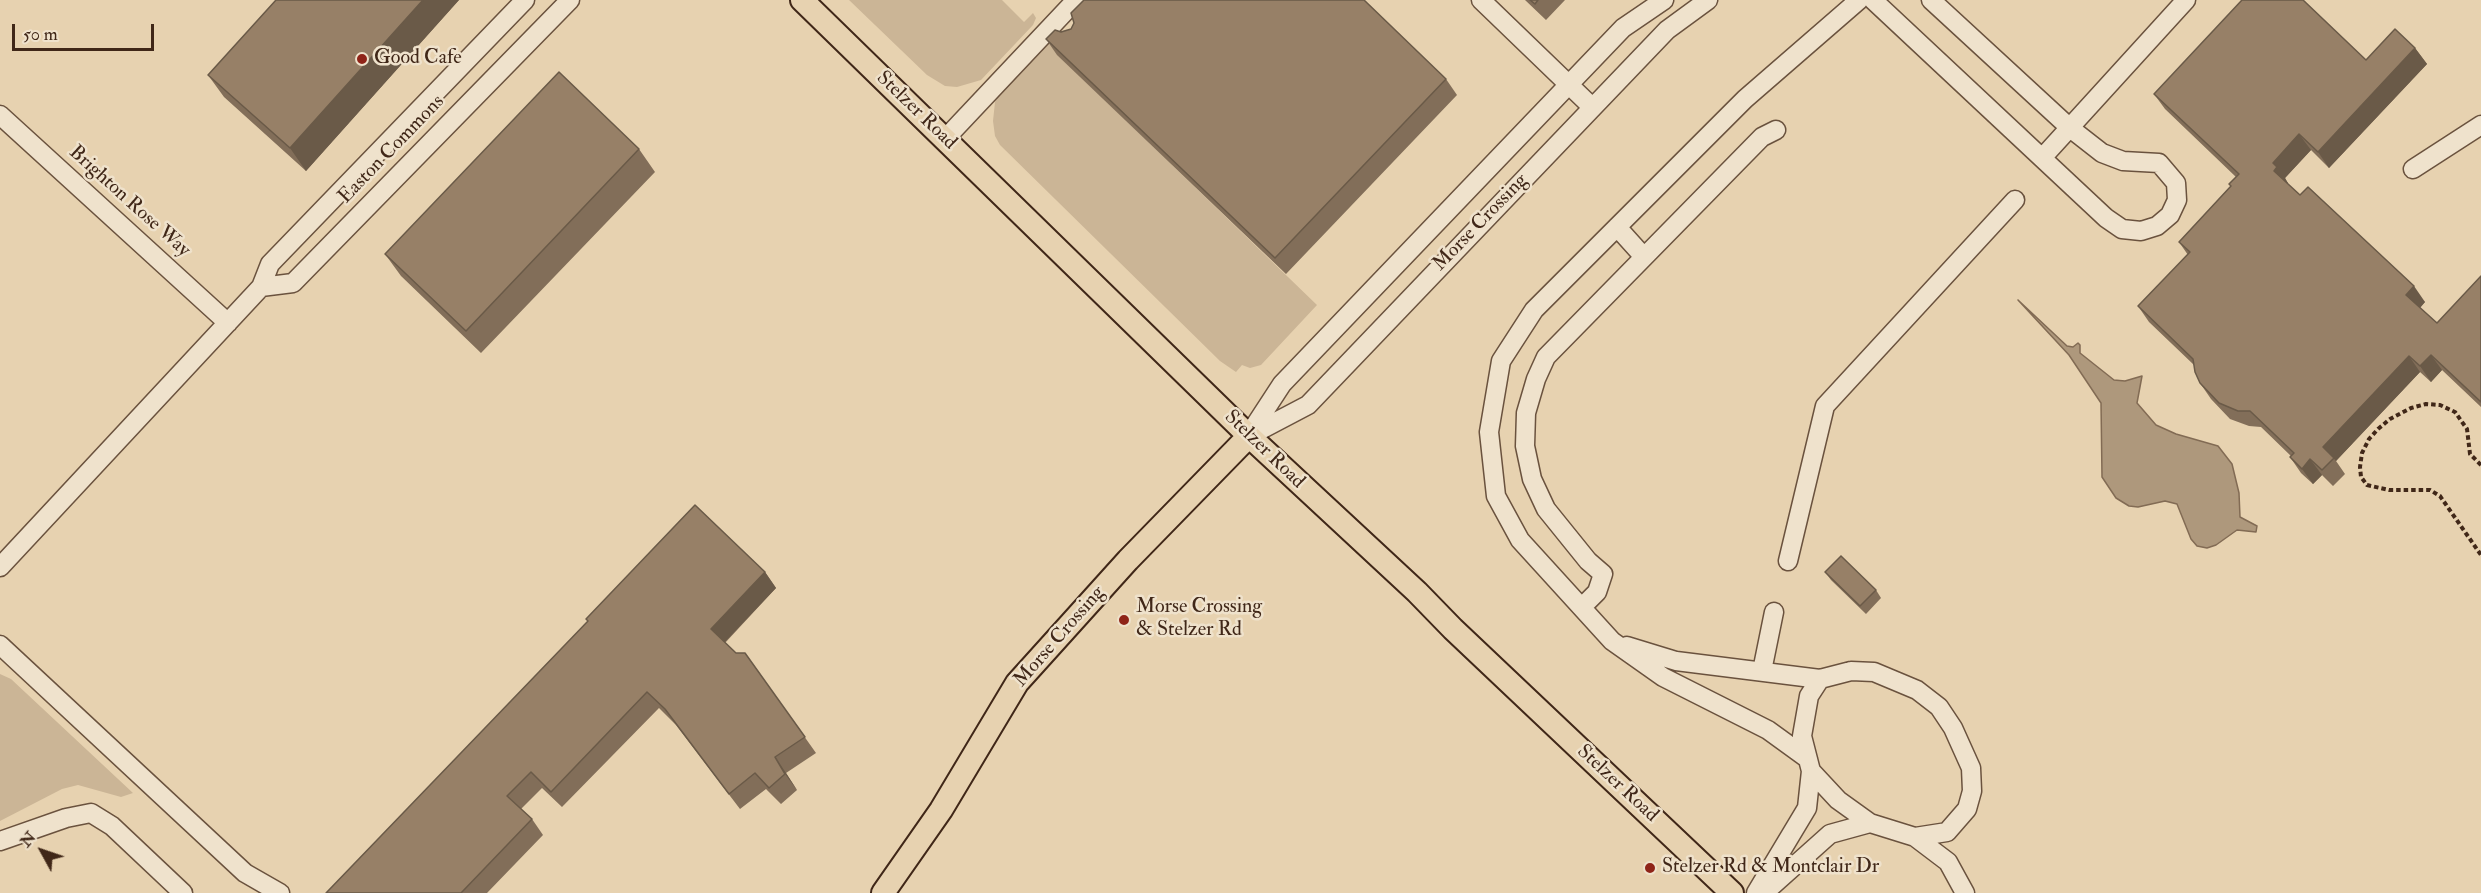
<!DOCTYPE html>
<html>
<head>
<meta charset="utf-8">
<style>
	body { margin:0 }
	#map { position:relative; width:2481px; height:893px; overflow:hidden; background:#e7d2b0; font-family:"IM FELL Double Pica",serif }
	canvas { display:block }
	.north { position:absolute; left:12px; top:821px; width:60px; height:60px; -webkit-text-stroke:4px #efe2cc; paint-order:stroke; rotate:310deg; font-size:16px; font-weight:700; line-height:24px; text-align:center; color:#402718 }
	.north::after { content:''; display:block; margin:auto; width:21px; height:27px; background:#402718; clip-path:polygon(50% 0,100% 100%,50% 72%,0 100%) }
	.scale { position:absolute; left:12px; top:24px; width:142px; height:27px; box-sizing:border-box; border:3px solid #402718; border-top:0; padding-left:8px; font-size:18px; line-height:21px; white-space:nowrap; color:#402718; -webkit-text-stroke:4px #efe2cc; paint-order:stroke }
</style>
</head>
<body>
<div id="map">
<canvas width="2481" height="893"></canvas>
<div class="north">N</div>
<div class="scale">50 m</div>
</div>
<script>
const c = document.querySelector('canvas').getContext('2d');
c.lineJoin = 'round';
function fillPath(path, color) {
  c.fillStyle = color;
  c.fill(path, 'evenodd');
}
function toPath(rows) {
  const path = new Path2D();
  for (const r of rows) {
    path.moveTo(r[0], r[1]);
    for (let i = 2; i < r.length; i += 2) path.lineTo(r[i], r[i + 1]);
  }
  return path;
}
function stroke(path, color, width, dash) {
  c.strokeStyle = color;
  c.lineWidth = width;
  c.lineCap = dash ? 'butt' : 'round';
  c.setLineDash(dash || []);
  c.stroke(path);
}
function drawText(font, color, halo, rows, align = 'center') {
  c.font = font + ' "IM FELL Double Pica",serif';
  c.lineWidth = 5;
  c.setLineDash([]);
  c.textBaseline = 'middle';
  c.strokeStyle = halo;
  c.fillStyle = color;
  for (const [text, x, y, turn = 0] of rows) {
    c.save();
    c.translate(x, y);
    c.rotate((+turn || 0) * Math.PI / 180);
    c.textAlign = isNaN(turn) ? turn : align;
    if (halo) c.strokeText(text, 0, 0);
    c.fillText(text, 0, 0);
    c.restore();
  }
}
fillPath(toPath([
	[849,0,1002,0,1024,22,1033,13,1036,18,1033,25,981,80,957,87,945,86,927,75],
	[1049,39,1058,55,1317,305,1261,365,1250,368,1242,365,1236,372,1220,361,1000,145,995,136,993,121,995,102,1002,89],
	[0,674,11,679,133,793,121,797,78,785,62,789,0,821]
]), '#cbb596');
const water = toPath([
	[2018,300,2067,346,2073,347,2078,343,2080,345,2080,353,2114,380,2125,381,2142,376,2137,403,2156,425,2176,434,2218,446,2232,464,2239,493,2240,517,2257,526,2256,532,2237,530,2216,545,2207,548,2197,546,2191,539,2177,504,2165,501,2138,507,2129,506,2116,498,2102,477,2101,403,2069,355,2018,300]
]);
fillPath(water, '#ae987c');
stroke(water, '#826b54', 1.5);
const minor = toPath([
	[1481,0,1592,107],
	[1873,0,2106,218,2122,229,2141,231,2157,226,2170,215,2177,200,2176,183,2159,163,2123,161,2102,153,2070,128,1931,0],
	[0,115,228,323],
	[945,139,1076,0],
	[2042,158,2186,0],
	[2413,169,2481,125],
	[1617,227,1644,257],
	[261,287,293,283,570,0],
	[1250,433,1282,384,1623,28,1664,0],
	[1249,436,1308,405,1667,30,1708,0],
	[1788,561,1825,406,2015,200],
	[0,567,261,287,270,264,525,0],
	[1582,607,1597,592,1603,574,1588,561,1546,509,1532,479,1525,446,1526,413,1536,379,1546,357,1762,137,1776,130],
	[0,645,245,873,280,893],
	[1627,646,1676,661,1820,679],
	[1762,671,1774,612],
	[1851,671,1874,672,1917,690,1939,707,1953,728,1971,768,1972,791,1967,809,1947,832,1915,837,1870,823,1838,800,1811,771,1802,736,1809,696,1820,679,1851,671],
	[1808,759,1768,730,1663,677,1612,641,1520,540,1496,496,1489,432,1501,361,1534,310,1745,99,1859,0],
	[1915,837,1948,862,1965,893],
	[0,841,66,818,91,813,112,826,183,893],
	[1756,893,1807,808,1811,771],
	[1764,893,1830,834,1870,823]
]);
const major = toPath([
	[802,0,1249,436,1417,592,1453,629,1732,893],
	[883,893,941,810,1017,683,1128,560,1249,436]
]);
stroke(minor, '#6a523e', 21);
stroke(major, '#402718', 26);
stroke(toPath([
	[2481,465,2470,454,2467,429,2455,412,2440,405,2426,404,2411,408,2390,419,2378,429,2369,439,2362,453,2360,467,2361,477,2367,485,2389,490,2430,490,2440,496,2481,555]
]), '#402718', 4, [4.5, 3]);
stroke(minor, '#efe2cc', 18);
stroke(major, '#e7d2b0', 22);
fillPath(toPath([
	[276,0,459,0,306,171,224,97,208,75],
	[1525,0,1565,0,1546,20],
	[1046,39,1446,79,1457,95,1286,274,1057,55],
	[2415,48,2427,64,2329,168,2311,150,2285,178,2288,184,2300,195,2425,302,2420,308,2437,323,2481,276,2481,407,2442,370,2431,382,2420,372,2336,461,2345,474,2333,486,2322,475,2313,484,2301,473,2290,457,2291,456,2261,427,2249,426,2230,419,2211,399,2200,383,2194,365,2149,322,2138,306,2188,255,2179,242,2231,186,2229,184,2236,177,2165,109,2154,94,2366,60],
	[639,149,655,172,481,353,401,276,385,254],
	[765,572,776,588,725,643,736,653,745,653,816,753,786,773,797,790,781,804,766,789,740,809,676,725,659,708,562,807,542,788,521,809,532,819,543,835,487,893,326,893,588,621,586,619],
	[1825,572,1876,590,1881,598,1866,614,1831,580]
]), '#826e59');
fillPath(toPath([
	[423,0,459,0,306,171,290,148],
	[2415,48,2427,64,2329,168,2318,152],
	[2299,134,2311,150,2285,178,2288,183,2285,187,2274,171,2273,163],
	[2414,286,2425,302,2417,311,2406,295],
	[2431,355,2442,370,2431,382,2420,366],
	[2409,356,2420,372,2336,461,2323,447],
	[2310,459,2322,475,2313,484,2302,469],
	[765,572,776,588,722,645,711,629],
	[775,757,786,773,797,790,785,774]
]), '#6a5a48');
const building = toPath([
	[276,0,423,0,290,148,208,75,276,0],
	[1084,0,1364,0,1446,79,1275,258,1046,39,1055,30,1061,32,1071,29,1074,23,1071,13,1084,0],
	[1530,0,1538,0,1535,4,1530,0],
	[2242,0,2303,0,2366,60,2395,29,2415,48,2318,152,2299,134,2273,163,2277,167,2274,171,2300,195,2308,187,2414,286,2406,295,2437,323,2481,276,2481,402,2431,355,2420,366,2409,356,2323,447,2334,458,2322,470,2310,459,2302,469,2290,457,2294,453,2250,411,2238,411,2219,403,2200,383,2195,372,2193,359,2138,306,2190,252,2179,242,2231,186,2229,184,2239,174,2154,94,2242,0],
	[559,72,639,149,466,331,385,254,559,72],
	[695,505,765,572,711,629,736,653,745,653,805,737,775,757,785,774,769,788,755,773,729,794,665,709,647,692,551,792,531,772,507,796,532,819,461,893,326,893,588,621,586,619,695,505],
	[1841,556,1876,590,1860,606,1825,572,1841,556]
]);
fillPath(building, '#978067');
stroke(building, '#6a5a48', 1.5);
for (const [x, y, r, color] of [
	[362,59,6,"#8f2418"],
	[1124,620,6,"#8f2418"],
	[1650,868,6,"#8f2418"]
]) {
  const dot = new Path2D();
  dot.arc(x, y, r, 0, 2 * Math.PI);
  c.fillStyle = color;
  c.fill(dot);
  stroke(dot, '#efe2cc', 2);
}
drawText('20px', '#402718', '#efe2cc', [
	["Good Cafe",374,59],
	["Morse Crossing",1136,608],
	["& Stelzer Rd",1136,631],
	["Stelzer Rd & Montclair Dr",1662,868]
], 'left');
drawText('20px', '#402718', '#efe2cc', [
	["Stelzer Road",916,111,44],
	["Easton Commons",392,150,-46],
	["Brighton Rose Way",129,202,42],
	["Morse Crossing",1481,223,-46],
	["Stelzer Road",1264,450,44],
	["Morse Crossing",1060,637,-49],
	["Stelzer Road",1617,784,43]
]);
</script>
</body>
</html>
